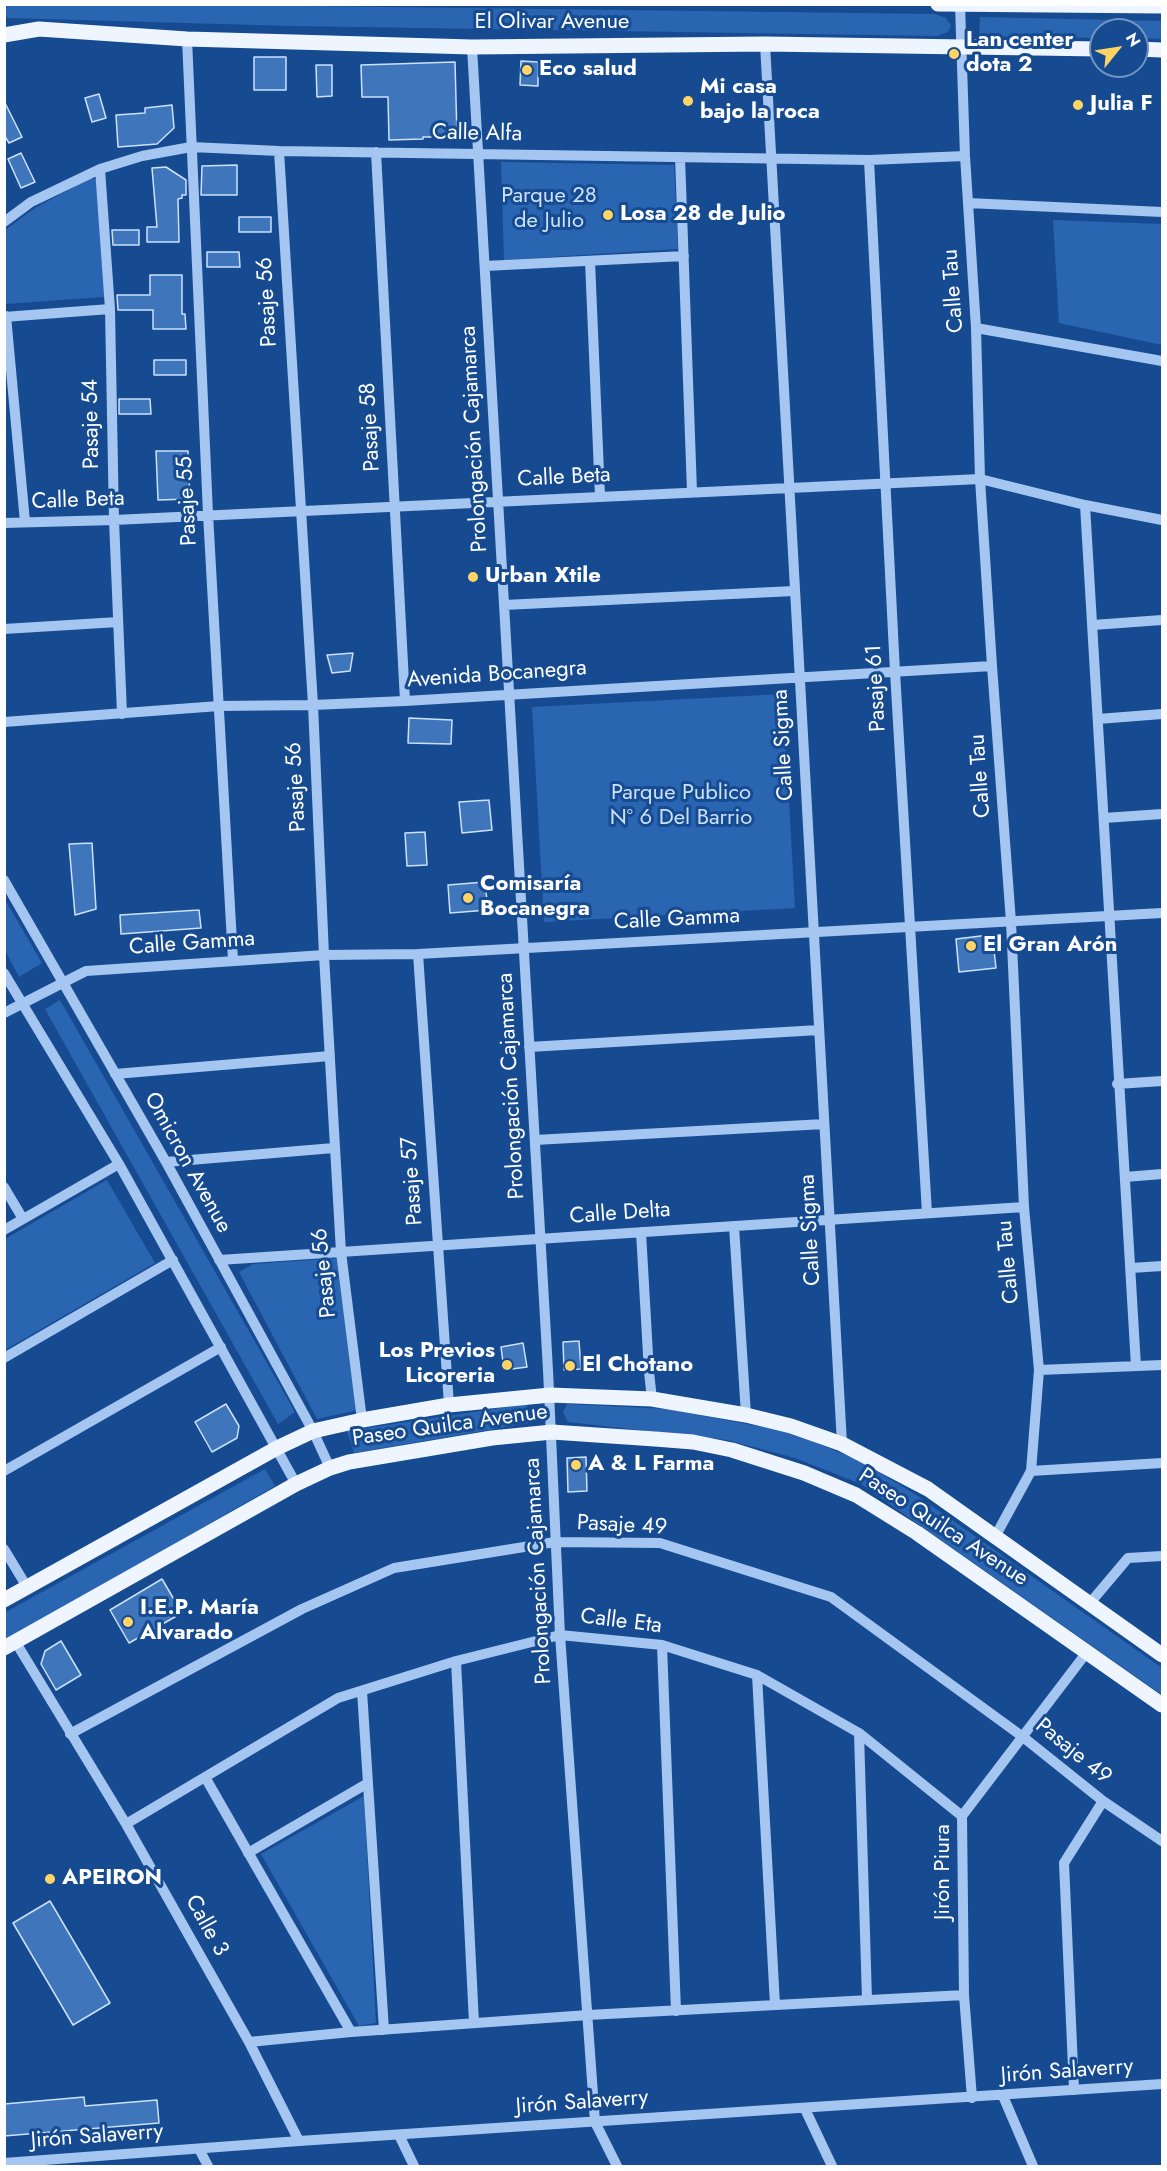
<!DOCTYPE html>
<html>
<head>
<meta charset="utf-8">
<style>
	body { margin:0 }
	#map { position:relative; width:1167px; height:2171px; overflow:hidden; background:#164b92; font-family:Jost,sans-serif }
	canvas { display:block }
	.frame { position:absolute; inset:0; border:6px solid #fff; pointer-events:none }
	.north { position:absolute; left:1089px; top:18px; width:60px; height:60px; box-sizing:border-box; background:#164b92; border:2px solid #7393be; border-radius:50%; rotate:60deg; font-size:16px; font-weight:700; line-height:24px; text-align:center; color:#fff }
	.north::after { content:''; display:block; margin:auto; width:21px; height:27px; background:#ffd464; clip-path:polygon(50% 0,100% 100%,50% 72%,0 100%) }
</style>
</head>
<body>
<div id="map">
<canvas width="1167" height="2171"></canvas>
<div class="frame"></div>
<div class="north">N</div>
</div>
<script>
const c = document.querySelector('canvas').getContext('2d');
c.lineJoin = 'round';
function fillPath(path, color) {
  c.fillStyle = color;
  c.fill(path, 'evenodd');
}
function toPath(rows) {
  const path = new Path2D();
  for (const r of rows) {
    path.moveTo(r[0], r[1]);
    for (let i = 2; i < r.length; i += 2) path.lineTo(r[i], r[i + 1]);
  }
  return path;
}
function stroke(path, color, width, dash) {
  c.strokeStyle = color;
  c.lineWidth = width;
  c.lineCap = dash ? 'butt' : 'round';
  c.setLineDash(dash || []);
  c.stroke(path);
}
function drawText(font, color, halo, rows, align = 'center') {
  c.font = font + ' Jost,sans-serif';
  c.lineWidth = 6;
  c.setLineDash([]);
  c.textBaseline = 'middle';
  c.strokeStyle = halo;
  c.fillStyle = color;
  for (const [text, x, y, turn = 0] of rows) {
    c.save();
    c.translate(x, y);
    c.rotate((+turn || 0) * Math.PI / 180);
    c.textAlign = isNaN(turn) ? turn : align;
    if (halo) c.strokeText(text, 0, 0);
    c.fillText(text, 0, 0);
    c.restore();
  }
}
fillPath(toPath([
	[7,4,231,5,935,14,946,18,951,26,948,32,937,36,292,26,8,18,5,15],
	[980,17,1162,21,1162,39,1137,38,1137,30,1101,30,1101,38,979,36],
	[501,162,674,165,678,249,504,260],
	[91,178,98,180,105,297,5,304,4,231,35,208],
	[1053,220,1162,224,1162,345,1059,323],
	[783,694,795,908,544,922,532,707],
	[4,898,42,963,19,977,5,950],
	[60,1000,295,1412,278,1424,45,1009],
	[107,1180,155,1263,5,1350,5,1239],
	[340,1258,358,1410,317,1419,239,1272,253,1264],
	[527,1404,529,1423,354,1453,347,1431],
	[567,1404,667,1409,790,1432,860,1461,918,1496,1162,1668,1162,1695,861,1484,795,1458,727,1440,568,1422,563,1412],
	[265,1469,275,1486,5,1641,4,1613],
	[364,1796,376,2023,359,2026,261,1854]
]), '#2965b1');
const building = toPath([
	[254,57,286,57,286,90,254,90,254,57],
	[521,61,538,62,538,86,520,85,521,61],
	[455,62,457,137,423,137,423,139,389,140,388,97,362,97,361,65,455,62],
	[316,65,332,65,332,96,317,97,316,65],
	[99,94,106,118,92,122,85,98,99,94],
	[4,101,22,137,9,143,4,135,4,101],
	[172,105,174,128,157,144,118,147,116,115,145,113,145,108,172,105],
	[21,153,35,182,21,188,8,159,21,153],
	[237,165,237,195,201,195,202,166,237,165],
	[166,167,186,180,186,195,182,195,182,198,178,199,179,242,147,242,147,227,157,227,152,168,166,167],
	[239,217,271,217,271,232,239,232,239,217],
	[112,230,139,230,139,245,113,245,112,230],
	[207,252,239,252,240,267,207,267,207,252],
	[150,275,182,275,182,314,185,314,186,329,153,329,153,310,118,310,117,295,150,295,150,275],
	[154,360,186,360,186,375,154,375,154,360],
	[119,399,150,399,151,414,119,414,119,399],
	[156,451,188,451,190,499,158,500,156,451],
	[353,653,350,671,332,673,327,655,353,653],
	[409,718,452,720,451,744,408,743,409,718],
	[489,800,492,830,462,833,459,802,489,800],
	[425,832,427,865,407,866,405,833,425,832],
	[92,843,96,909,75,915,69,844,92,843],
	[485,882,488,910,450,913,448,885,485,882],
	[199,910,201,928,121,934,120,915,199,910],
	[989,935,993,941,996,968,959,972,956,939,989,935],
	[579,1341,581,1369,564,1370,563,1342,579,1341],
	[523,1343,527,1367,504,1370,501,1347,523,1343],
	[226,1404,239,1426,237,1438,212,1452,195,1422,226,1404],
	[586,1457,587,1491,568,1492,567,1458,586,1457],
	[162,1579,182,1613,129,1643,110,1610,162,1579],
	[61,1641,81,1675,56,1690,41,1664,45,1651,61,1641],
	[50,1901,110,2003,73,2025,13,1923,50,1901],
	[84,2097,85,2106,157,2100,159,2123,4,2136,4,2104,84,2097]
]);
fillPath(building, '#3f75ba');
stroke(building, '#cce1fc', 1.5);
stroke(toPath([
	[960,5,965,156,976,328,980,479,992,666,1011,922,1024,1207,1039,1370,1031,1471,996,1535],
	[187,39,208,514,233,960],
	[765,44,842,1444],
	[472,47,548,1370,560,1635,595,2122,617,2166],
	[279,151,313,705,324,955,341,1252,362,1420],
	[376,152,405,701],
	[680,157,692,492],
	[869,160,895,672,927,1213],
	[100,169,110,309,114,520,122,714],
	[968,203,1162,212],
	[4,222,31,202,100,169,142,156,191,147,279,151,869,160,965,156],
	[590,261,600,496],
	[485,266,684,256],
	[6,316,25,522],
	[4,317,110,309],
	[976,328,1162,361],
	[1085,505,1136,1366],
	[4,523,114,520,980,479,1085,505,1162,520],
	[504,605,794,591],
	[1093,625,1162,620],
	[4,629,118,622],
	[1098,719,1162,714],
	[4,722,219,706,313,705,405,701,992,666],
	[1104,818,1162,814],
	[4,880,166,1162,313,1431,330,1468],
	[418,954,449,1405],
	[4,973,119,1164,296,1484],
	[4,1013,86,971,324,955,418,954,1162,913],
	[529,1047,819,1030],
	[115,1074,330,1056],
	[1117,1084,1162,1081],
	[535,1140,824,1124],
	[166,1162,334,1148],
	[1125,1177,1162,1174],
	[4,1187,23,1219],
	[734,1226,746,1415],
	[4,1230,119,1164],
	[641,1232,649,1372,652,1399],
	[219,1260,1024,1207],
	[1131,1268,1162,1266],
	[4,1358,173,1260],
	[1039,1370,1162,1365],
	[4,1471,221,1347],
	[1031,1471,1162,1463],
	[4,1549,27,1587],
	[1090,1603,1128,1558,1162,1556],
	[15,1641,126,1824,249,2042,299,2141],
	[662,1645,676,2011],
	[456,1661,474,2023],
	[757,1675,775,2005],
	[362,1691,384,2030],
	[859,1733,867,2000],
	[70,1734,302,1609,394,1568,555,1542,660,1543,831,1597,1023,1737,1103,1801,1162,1841],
	[205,1777,351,2032],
	[126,1824,338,1698,456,1661,560,1635,662,1645,757,1675,859,1733,962,1816],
	[248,1853,368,1783],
	[249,2042,351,2032,588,2015,964,1995],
	[1074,2090,1064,1863,1103,1801],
	[1003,2096,1033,2166],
	[972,2098,964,1995,962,1816,1087,1652],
	[805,2109,832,2166],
	[399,2135,414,2166],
	[199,2149,208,2166],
	[4,2163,299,2141,1162,2084]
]), '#a5c6f0', 10);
stroke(toPath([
	[938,4,1162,6],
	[4,35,39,29,187,39,472,47,765,44,1101,49],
	[1137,49,1162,50],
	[4,1600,277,1448,313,1431,362,1420,449,1405,550,1395,652,1399,746,1415,791,1426,842,1444,928,1489,1162,1655],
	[4,1648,296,1484,330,1468,349,1462,492,1438,552,1432,655,1439,693,1442,732,1450,804,1473,856,1495,917,1533,1162,1705]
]), '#eef5ff', 15);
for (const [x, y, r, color] of [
	[954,54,6,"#ffd464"],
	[527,70,6,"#ffd464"],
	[688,101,6,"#ffd464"],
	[1078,105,6,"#ffd464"],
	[608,215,6,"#ffd464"],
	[473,577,6,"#ffd464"],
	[468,898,6,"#ffd464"],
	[971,946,6,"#ffd464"],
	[507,1365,6,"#ffd464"],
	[570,1366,6,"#ffd464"],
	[576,1465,6,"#ffd464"],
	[128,1622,6,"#ffd464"],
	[50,1879,6,"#ffd464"]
]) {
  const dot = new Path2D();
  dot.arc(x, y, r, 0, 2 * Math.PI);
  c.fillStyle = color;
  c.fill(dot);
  stroke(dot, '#164b92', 2);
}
drawText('22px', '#fff', '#164b92', [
	["El Olivar Avenue",552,23],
	["Calle Alfa",477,134,1],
	["Calle Tau",954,291,-94],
	["Pasaje 56",268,302,-93],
	["Pasaje 54",92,424,-91],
	["Pasaje 58",371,427,-93],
	["Prolongación Cajamarca",475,439,-93],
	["Calle Beta",564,478,-3],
	["Calle Beta",78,501,-2],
	["Pasaje 55",188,501,-93],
	["Avenida Bocanegra",497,675,-4],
	["Pasaje 61",877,688,-93],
	["Calle Sigma",784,745,-93],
	["Calle Tau",981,776,-94],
	["Pasaje 56",297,787,-93],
	["Calle Gamma",677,920,-3],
	["Calle Gamma",192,944,-4],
	["Prolongación Cajamarca",512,1086,-93],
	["Omicron Avenue",187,1163,61],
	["Pasaje 57",413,1181,-94],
	["Calle Delta",620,1214,-4],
	["Calle Sigma",811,1230,-93],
	["Calle Tau",1009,1262,-95],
	["Pasaje 56",325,1273,-96],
	["Paseo Quilca Avenue",450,1426,-8],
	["Pasaje 49",622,1526,3],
	["Paseo Quilca Avenue",943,1528,33],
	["Prolongación Cajamarca",539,1571,-93],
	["Calle Eta",621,1622,7],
	["Pasaje 49",1073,1752,39],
	["Jirón Piura",944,1872,-90],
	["Calle 3",206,1926,61],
	["Jirón Salaverry",1067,2072,-4],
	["Jirón Salaverry",582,2103,-4],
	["Jirón Salaverry",97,2137,-4]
]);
drawText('bold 22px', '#fff', '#164b92', [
	["Lan center",966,41],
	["dota 2",966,66],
	["Eco salud",539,70],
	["Mi casa",700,88],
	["bajo la roca",700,113],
	["Julia F",1090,105],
	["Losa 28 de Julio",620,215],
	["Urban Xtile",485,577],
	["Comisaría",480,885],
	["Bocanegra",480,910],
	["El Gran Arón",983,946],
	["Los Previos",495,1352,"right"],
	["Licoreria",495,1377,"right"],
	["El Chotano",582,1366],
	["A & L Farma",588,1465],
	["I.E.P. María",140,1609],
	["Alvarado",140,1634],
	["APEIRON",62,1879]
], 'left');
drawText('22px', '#cce1fc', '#164b92', [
	["Parque 28",549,197],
	["de Julio",549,222],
	["Parque Publico",681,794],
	["N° 6 Del Barrio",681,819]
]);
</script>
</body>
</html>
